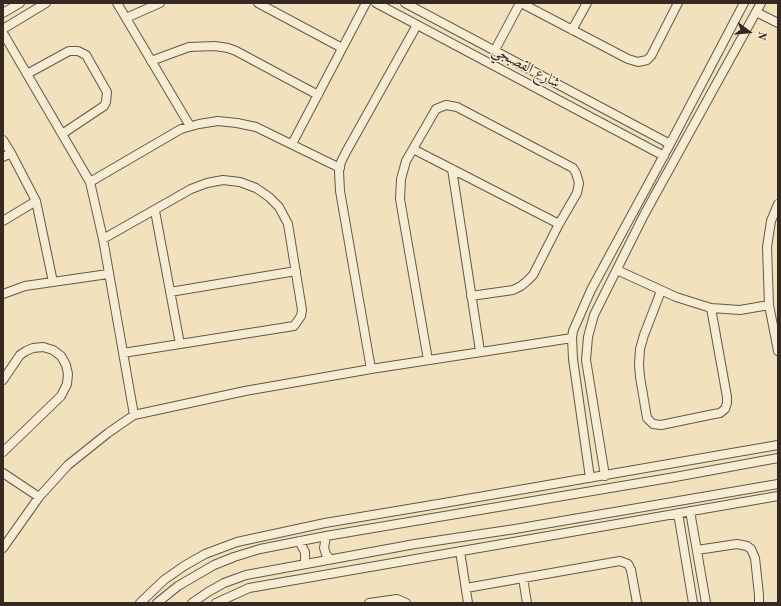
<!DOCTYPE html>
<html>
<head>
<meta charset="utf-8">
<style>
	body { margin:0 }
	#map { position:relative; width:781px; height:606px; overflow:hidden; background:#f1e2bd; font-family:"Old Standard TT",serif }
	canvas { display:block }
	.frame { position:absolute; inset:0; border:4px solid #362922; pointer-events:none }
	.north { position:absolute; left:729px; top:12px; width:40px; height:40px; -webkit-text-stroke:3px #f6ecd4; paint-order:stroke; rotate:106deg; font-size:11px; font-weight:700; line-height:16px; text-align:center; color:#362922 }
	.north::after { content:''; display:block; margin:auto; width:14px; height:18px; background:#362922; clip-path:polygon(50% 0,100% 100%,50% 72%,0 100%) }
</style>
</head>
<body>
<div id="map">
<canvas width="781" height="606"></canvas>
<div class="frame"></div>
<div class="north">N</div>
</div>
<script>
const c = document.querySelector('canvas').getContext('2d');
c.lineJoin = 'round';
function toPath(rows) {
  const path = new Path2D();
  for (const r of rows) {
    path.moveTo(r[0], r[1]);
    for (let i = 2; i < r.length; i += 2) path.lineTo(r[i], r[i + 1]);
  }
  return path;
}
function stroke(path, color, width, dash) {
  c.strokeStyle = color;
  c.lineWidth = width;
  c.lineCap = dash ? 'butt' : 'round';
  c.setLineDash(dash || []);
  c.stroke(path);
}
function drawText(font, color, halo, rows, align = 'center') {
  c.font = font + ' "Old Standard TT",Amiri,serif';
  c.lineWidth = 3;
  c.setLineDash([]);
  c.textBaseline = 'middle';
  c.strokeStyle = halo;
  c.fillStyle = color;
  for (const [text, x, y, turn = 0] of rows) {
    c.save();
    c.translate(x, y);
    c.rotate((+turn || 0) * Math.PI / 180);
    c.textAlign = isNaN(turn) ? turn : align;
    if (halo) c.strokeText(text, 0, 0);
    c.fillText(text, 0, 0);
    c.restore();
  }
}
const minor = toPath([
	[117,3,190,126],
	[258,3,342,48],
	[376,3,664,156],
	[405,3,670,144],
	[521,3,628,59,638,62,647,60,651,56,678,3],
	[756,12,778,23],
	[3,13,20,3],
	[126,18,160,3],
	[3,29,46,3],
	[572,30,587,3],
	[3,33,90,182,103,239,134,415],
	[495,50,520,3],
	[151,61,189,47,215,46,228,48,236,51,318,95],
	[27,74,69,51,78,51,86,55,107,92,106,102,104,106,62,134],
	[3,140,11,153,36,201,53,282],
	[292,144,366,3],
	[413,149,559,224],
	[3,157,11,153],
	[452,169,480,351],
	[90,182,181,129,199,124,218,121,237,123,256,127,340,168],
	[778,204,771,221,767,247,769,305,778,351],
	[155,211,180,344],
	[3,221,36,201],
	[103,239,191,189,207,183,223,180,240,182,256,188,269,197,279,207,288,224,302,310,301,316,294,326,123,353],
	[617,270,676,297,711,308,740,310,769,305],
	[661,291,644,335,640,349,639,365,640,377,647,418,653,424,661,425,714,414,720,413,725,409,727,403,727,397,711,308],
	[170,292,296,271],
	[3,294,25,286,108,274],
	[428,360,400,199,401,179,406,161,436,109,446,105,457,107,573,168,576,173,579,183,577,193,559,224,533,275,527,281,521,286,513,290,471,296],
	[371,369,340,191,339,171,341,162,346,152,417,25],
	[3,380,20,355,26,351,33,348,43,347,53,350,61,356,66,365,68,374,67,384,61,396,3,452],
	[3,473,39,497],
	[605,476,586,360,588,337,594,315,644,215,761,3],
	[590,478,573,359,572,338,573,331,591,290,670,144,744,3],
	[690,511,706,603],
	[678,513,693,603],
	[326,536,324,548,326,554,330,559],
	[299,541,305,552,305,564],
	[3,548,39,497,68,465,108,433,134,415,245,391,371,369,572,338],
	[697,550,737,544,747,546,751,549,755,558,759,595,759,603],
	[460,551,468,603],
	[523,578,527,603],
	[466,588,620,561,628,564,631,570,637,603],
	[140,603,164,580,184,566,205,554,237,542,325,523,444,503,778,445],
	[157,603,178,586,214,565,234,557,260,549,326,536,675,477,778,458],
	[192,603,208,592,224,583,246,575,415,544,515,529,778,484],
	[216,603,249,588,778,496],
	[369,603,397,599,406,603]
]);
stroke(minor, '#655749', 10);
stroke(minor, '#f6ecd4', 8);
drawText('15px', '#362922', '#f6ecd4', [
	["شارع القصبجي",526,67,28]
]);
</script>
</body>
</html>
